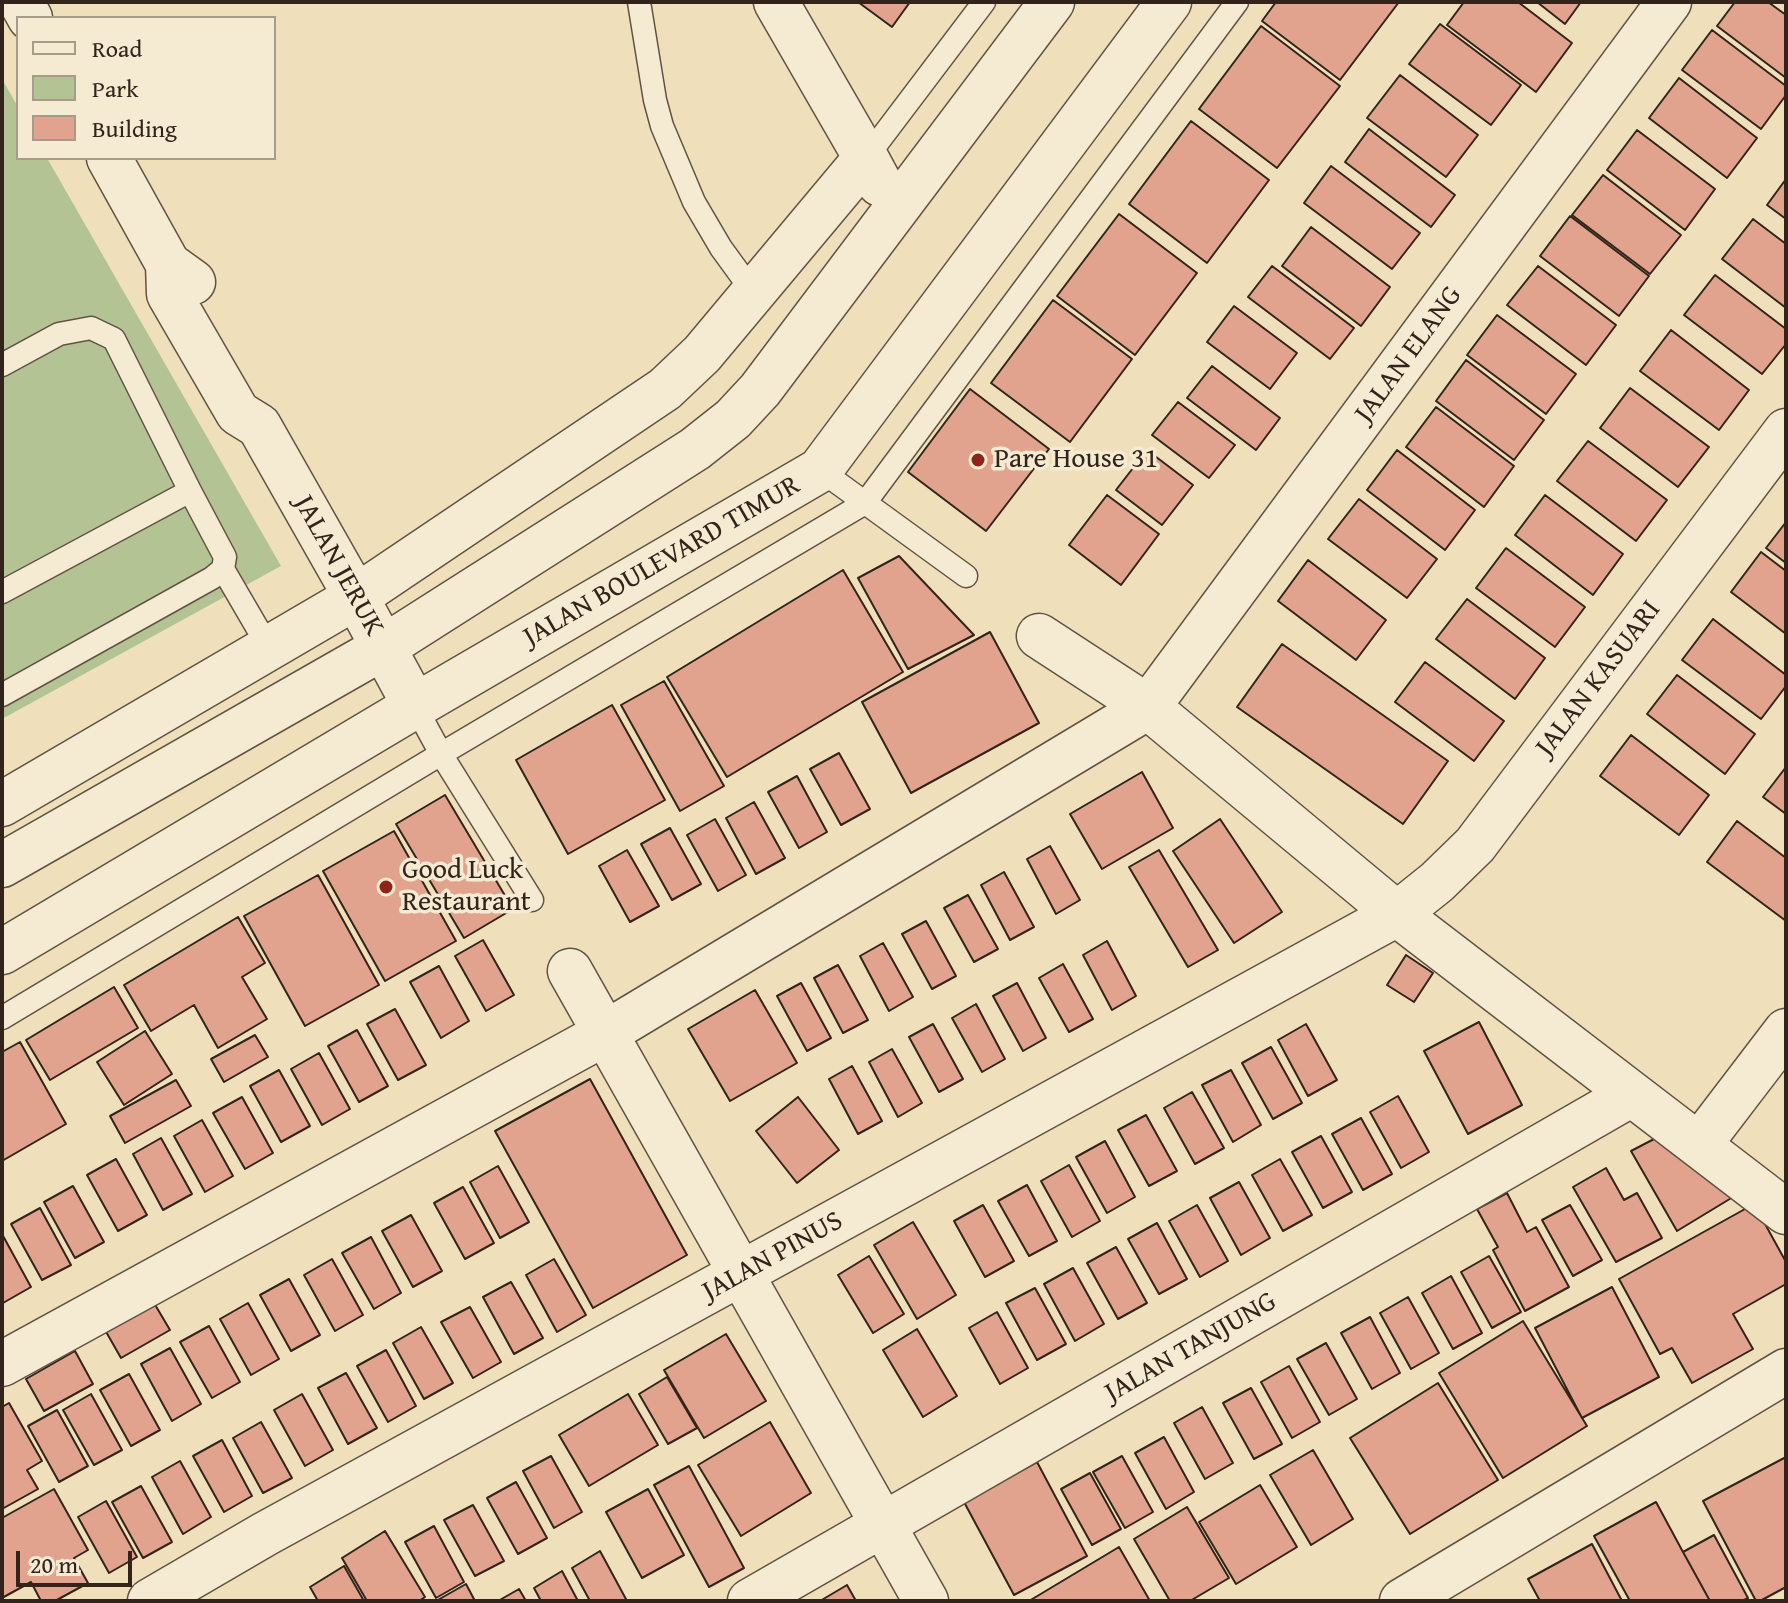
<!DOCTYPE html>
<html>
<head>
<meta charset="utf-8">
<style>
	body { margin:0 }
	#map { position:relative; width:1788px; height:1603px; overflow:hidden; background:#efe0bb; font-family:"Gentium Book Plus",serif }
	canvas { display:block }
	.frame { position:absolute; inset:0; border:4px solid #32241b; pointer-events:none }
	.legend { position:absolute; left:16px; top:16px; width:260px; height:144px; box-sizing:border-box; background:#f5ebd3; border:2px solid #a79b89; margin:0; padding:10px 14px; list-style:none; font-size:24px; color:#32241b }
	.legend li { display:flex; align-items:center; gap:16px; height:40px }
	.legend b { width:40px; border:2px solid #a79b89 }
	.scale { position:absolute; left:16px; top:1551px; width:116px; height:36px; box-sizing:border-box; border:4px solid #32241b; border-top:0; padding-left:10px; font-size:24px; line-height:28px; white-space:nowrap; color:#32241b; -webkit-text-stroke:6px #f5ebd3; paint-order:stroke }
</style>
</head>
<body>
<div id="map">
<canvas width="1788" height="1603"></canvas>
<div class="frame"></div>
<ul class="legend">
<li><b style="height:10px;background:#f5ebd3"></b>Road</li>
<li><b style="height:22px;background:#b4c394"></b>Park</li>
<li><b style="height:22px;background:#e1a38d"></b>Building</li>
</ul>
<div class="scale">20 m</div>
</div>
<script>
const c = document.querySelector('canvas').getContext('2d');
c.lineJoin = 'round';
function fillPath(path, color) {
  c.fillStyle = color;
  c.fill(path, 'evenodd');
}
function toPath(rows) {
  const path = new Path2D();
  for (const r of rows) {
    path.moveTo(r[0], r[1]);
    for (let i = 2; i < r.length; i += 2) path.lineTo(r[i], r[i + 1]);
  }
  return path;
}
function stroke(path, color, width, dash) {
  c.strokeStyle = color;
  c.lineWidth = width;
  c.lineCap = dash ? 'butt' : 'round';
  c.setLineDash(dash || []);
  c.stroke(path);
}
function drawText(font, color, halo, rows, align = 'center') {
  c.font = font + ' "Gentium Book Plus",serif';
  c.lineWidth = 7;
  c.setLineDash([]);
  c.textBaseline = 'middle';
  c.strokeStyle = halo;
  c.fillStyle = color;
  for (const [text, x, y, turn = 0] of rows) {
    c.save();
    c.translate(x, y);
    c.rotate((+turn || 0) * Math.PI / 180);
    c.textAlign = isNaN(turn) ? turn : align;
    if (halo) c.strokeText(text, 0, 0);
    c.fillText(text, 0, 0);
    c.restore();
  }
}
fillPath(toPath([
	[2,79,18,107,18,158,47,158,281,566,2,719]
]), '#b4c394');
const building = toPath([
	[858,2,910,2,892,27,858,2],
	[1276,2,1399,2,1340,80,1262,21,1276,2],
	[1464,2,1518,2,1572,43,1536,92,1447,25,1464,2],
	[1537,2,1581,2,1565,24,1537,2],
	[1735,2,1768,2,1786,15,1786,78,1717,26,1735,2],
	[1440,24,1521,85,1491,125,1409,64,1440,24],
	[1261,26,1340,86,1277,168,1199,109,1261,26],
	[1712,30,1786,86,1786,95,1761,129,1682,70,1712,30],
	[1400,75,1478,135,1446,177,1367,118,1400,75],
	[1679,78,1757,138,1727,178,1649,118,1679,78],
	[1191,121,1269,180,1207,263,1129,204,1191,121],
	[1369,129,1455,195,1431,227,1345,162,1369,129],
	[1637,130,1715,189,1685,230,1607,170,1637,130],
	[1331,166,1420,233,1392,269,1304,203,1331,166],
	[1603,175,1681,235,1650,274,1572,215,1603,175],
	[1786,179,1786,219,1767,205,1786,179],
	[1119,214,1197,273,1135,355,1057,296,1119,214],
	[1570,216,1649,276,1619,316,1540,256,1570,216],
	[1753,219,1786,244,1786,308,1722,259,1753,219],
	[1311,227,1390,287,1361,326,1282,266,1311,227],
	[1272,266,1354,328,1330,359,1248,297,1272,266],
	[1538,266,1616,325,1586,365,1507,305,1538,266],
	[1715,275,1786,329,1786,344,1762,374,1684,315,1715,275],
	[1053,300,1132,359,1070,442,991,383,1053,300],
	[1234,306,1297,353,1270,389,1207,342,1234,306],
	[1497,315,1576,374,1546,414,1467,355,1497,315],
	[1671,330,1749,390,1719,430,1640,371,1671,330],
	[1466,360,1544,420,1514,460,1436,401,1466,360],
	[1212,366,1280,418,1256,450,1187,398,1212,366],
	[1630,388,1709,447,1678,487,1600,428,1630,388],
	[970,389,1049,449,986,531,908,472,970,389],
	[1178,402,1235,445,1209,478,1152,435,1178,402],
	[1436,407,1514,466,1484,507,1406,447,1436,407],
	[1588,441,1667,500,1636,541,1557,481,1588,441],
	[1147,450,1193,485,1162,525,1116,490,1147,450],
	[1397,450,1475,510,1445,550,1367,490,1397,450],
	[1107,495,1159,534,1121,585,1069,545,1107,495],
	[1545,495,1623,554,1593,595,1515,535,1545,495],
	[1359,499,1437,559,1407,598,1328,539,1359,499],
	[1786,522,1786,563,1766,548,1786,522],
	[1506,548,1585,607,1555,647,1476,588,1506,548],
	[1761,552,1786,571,1786,634,1731,592,1761,552],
	[899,556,974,635,908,669,858,578,899,556],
	[1308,560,1386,620,1356,660,1278,601,1308,560],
	[843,570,903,672,727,777,667,677,843,570],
	[1467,599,1545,658,1515,699,1436,639,1467,599],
	[1713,619,1786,675,1786,686,1761,719,1682,660,1713,619],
	[990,632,1039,723,911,793,862,702,990,632],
	[1282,644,1448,761,1403,824,1237,707,1282,644],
	[1425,662,1504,721,1474,761,1395,702,1425,662],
	[1677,675,1755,734,1725,774,1647,714,1677,675],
	[664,681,724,786,680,811,621,705,664,681],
	[612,705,665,800,568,854,516,760,612,705],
	[1631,735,1709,795,1679,835,1600,776,1631,735],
	[839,753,870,809,841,825,810,769,839,753],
	[1786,767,1786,814,1763,797,1786,767],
	[1142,772,1173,828,1102,869,1070,814,1142,772],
	[797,776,827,832,799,848,768,792,797,776],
	[445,795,513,909,464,938,396,824,445,795],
	[754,802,785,858,756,874,726,818,754,802],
	[715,819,746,875,718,891,687,835,715,819],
	[1220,819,1282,912,1234,943,1173,851,1220,819],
	[1737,821,1786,858,1786,921,1707,862,1737,821],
	[670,828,701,884,672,900,641,844,670,828],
	[394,831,456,941,385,981,323,871,394,831],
	[1050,846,1080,900,1056,914,1027,859,1050,846],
	[627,850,659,906,630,922,599,866,627,850],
	[1159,850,1218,950,1188,967,1129,867,1159,850],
	[1004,872,1034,927,1010,940,981,885,1004,872],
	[318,875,379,985,305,1026,244,916,318,875],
	[968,895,998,949,974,962,944,908,968,895],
	[238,917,265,963,242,977,267,1019,218,1048,194,1005,151,1031,124,985,238,917],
	[926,921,956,976,932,989,902,934,926,921],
	[483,940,514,995,486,1011,455,956,483,940],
	[1107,941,1136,996,1112,1010,1083,955,1107,941],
	[883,943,913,997,889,1011,860,956,883,943],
	[1406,955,1433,973,1414,1002,1387,985,1406,955],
	[1063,964,1093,1019,1069,1032,1039,978,1063,964],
	[838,965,868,1020,843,1033,814,978,838,965],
	[439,966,469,1021,441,1038,410,982,439,966],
	[801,983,831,1038,807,1051,777,996,801,983],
	[1017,983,1046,1038,1023,1051,993,996,1017,983],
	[114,987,138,1028,50,1080,26,1040,114,987],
	[755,990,797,1063,730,1101,688,1029,755,990],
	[976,1004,1005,1059,982,1072,952,1018,976,1004],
	[395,1009,426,1065,398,1080,367,1024,395,1009],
	[1479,1022,1522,1105,1468,1134,1424,1051,1479,1022],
	[933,1024,963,1079,939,1092,909,1037,933,1024],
	[1306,1024,1337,1080,1308,1096,1278,1040,1306,1024],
	[357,1030,388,1086,359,1102,328,1046,357,1030],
	[145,1031,172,1074,124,1105,97,1062,145,1031],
	[255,1035,268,1057,224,1082,211,1059,255,1035],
	[20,1042,66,1124,2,1161,2,1052,20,1042],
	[1271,1047,1302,1103,1273,1119,1242,1063,1271,1047],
	[892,1049,922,1103,898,1117,869,1062,892,1049],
	[319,1053,350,1109,322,1125,291,1069,319,1053],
	[852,1066,882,1121,858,1134,829,1079,852,1066],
	[279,1070,310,1126,281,1142,250,1086,279,1070],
	[1231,1070,1261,1125,1233,1142,1202,1085,1231,1070],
	[590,1079,687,1255,593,1308,495,1131,590,1079],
	[176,1080,191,1106,125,1143,110,1116,176,1080],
	[1192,1092,1224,1148,1195,1164,1164,1108,1192,1092],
	[1398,1096,1429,1152,1401,1168,1370,1112,1398,1096],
	[242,1097,273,1153,245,1169,213,1113,242,1097],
	[798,1097,839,1150,797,1183,756,1131,798,1097],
	[1146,1115,1177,1171,1149,1186,1118,1130,1146,1115],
	[1361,1118,1392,1174,1363,1190,1332,1134,1361,1118],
	[202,1120,233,1176,205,1192,174,1136,202,1120],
	[1321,1136,1352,1192,1323,1208,1292,1152,1321,1136],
	[161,1138,192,1194,163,1210,133,1154,161,1138],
	[1656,1138,1733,1197,1677,1231,1631,1151,1656,1138],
	[1105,1141,1135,1197,1107,1213,1076,1157,1105,1141],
	[116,1159,147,1215,118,1231,87,1175,116,1159],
	[1280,1159,1312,1215,1283,1231,1252,1175,1280,1159],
	[1069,1165,1100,1221,1072,1237,1041,1181,1069,1165],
	[498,1166,529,1222,500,1238,470,1182,498,1166],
	[1606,1168,1624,1200,1637,1193,1662,1238,1616,1262,1573,1187,1606,1168],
	[1239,1182,1270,1238,1241,1255,1210,1198,1239,1182],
	[1027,1185,1057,1241,1029,1256,998,1201,1027,1185],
	[73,1186,104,1242,75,1258,44,1202,73,1186],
	[463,1187,494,1243,465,1259,434,1203,463,1187],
	[1507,1193,1527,1232,1536,1227,1569,1287,1525,1311,1493,1250,1498,1247,1477,1209,1507,1193],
	[1754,1204,1786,1262,1786,1284,1733,1314,1753,1349,1692,1383,1672,1348,1660,1354,1619,1279,1754,1204],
	[983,1205,1014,1261,985,1277,954,1221,983,1205],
	[1197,1205,1228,1261,1200,1277,1169,1221,1197,1205],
	[1570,1205,1602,1260,1573,1276,1542,1220,1570,1205],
	[40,1208,71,1265,42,1280,11,1224,40,1208],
	[411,1215,442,1271,413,1287,382,1231,411,1215],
	[913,1222,956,1295,917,1319,874,1245,913,1222],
	[1157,1223,1187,1279,1159,1294,1128,1239,1157,1223],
	[2,1234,31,1287,3,1303,2,1302,2,1234],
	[371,1237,401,1293,374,1309,342,1253,371,1237],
	[1116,1247,1147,1303,1118,1319,1087,1263,1116,1247],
	[869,1256,904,1314,873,1333,838,1275,869,1256],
	[1489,1256,1521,1312,1492,1328,1461,1272,1489,1256],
	[332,1259,363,1315,335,1331,304,1275,332,1259],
	[554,1259,586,1315,557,1332,526,1275,554,1259],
	[1073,1268,1104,1324,1075,1341,1044,1284,1073,1268],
	[1451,1276,1482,1333,1453,1349,1422,1293,1451,1276],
	[289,1279,320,1335,291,1351,260,1295,289,1279],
	[511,1282,543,1338,514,1354,483,1297,511,1282],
	[1612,1287,1659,1377,1582,1418,1535,1328,1612,1287],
	[1035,1288,1066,1344,1037,1360,1006,1303,1035,1288],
	[1408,1297,1439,1353,1411,1369,1380,1313,1408,1297],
	[154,1303,170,1330,121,1358,105,1330,154,1303],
	[248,1303,279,1359,251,1375,220,1319,248,1303],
	[470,1307,501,1362,473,1378,441,1322,470,1307],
	[997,1312,1028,1368,1000,1384,969,1328,997,1312],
	[1370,1317,1400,1373,1372,1389,1341,1333,1370,1317],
	[1523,1321,1587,1426,1503,1478,1439,1373,1523,1321],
	[209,1326,240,1382,212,1398,180,1342,209,1326],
	[421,1327,453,1383,424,1399,393,1343,421,1327],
	[917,1329,957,1396,923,1417,883,1350,917,1329],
	[726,1334,766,1401,704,1438,664,1370,726,1334],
	[1326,1343,1357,1399,1329,1415,1297,1359,1326,1343],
	[170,1348,201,1404,172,1421,141,1364,170,1348],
	[386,1350,416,1406,388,1422,357,1366,386,1350],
	[75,1351,93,1384,44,1411,26,1379,75,1351],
	[1289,1366,1320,1422,1292,1438,1261,1382,1289,1366],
	[346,1373,377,1428,348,1444,318,1388,346,1373],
	[129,1374,160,1430,131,1446,100,1390,129,1374],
	[667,1377,697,1428,668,1444,639,1394,667,1377],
	[1438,1383,1498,1480,1410,1534,1350,1438,1438,1383],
	[1251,1388,1282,1444,1254,1459,1223,1403,1251,1388],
	[91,1394,122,1450,94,1465,63,1410,91,1394],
	[302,1394,333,1450,305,1466,274,1410,302,1394],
	[628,1394,658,1445,589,1486,559,1435,628,1394],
	[9,1403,42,1461,27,1470,38,1489,2,1509,2,1407,9,1403],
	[1202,1407,1233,1463,1205,1479,1174,1423,1202,1407],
	[57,1410,88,1466,59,1482,28,1426,57,1410],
	[261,1422,292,1478,263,1493,233,1438,261,1422],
	[770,1422,811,1493,741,1536,698,1465,770,1422],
	[1164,1437,1194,1492,1166,1509,1135,1453,1164,1437],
	[222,1440,252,1496,224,1512,193,1456,222,1440],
	[1313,1450,1353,1519,1311,1545,1270,1475,1313,1450],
	[551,1456,582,1512,554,1528,523,1471,551,1456],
	[1122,1456,1153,1512,1125,1528,1093,1472,1122,1456],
	[1786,1457,1786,1587,1760,1601,1756,1601,1703,1501,1786,1457],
	[180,1461,211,1517,183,1534,152,1477,180,1461],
	[1037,1462,1087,1556,1014,1595,964,1502,1037,1462],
	[689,1466,744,1568,709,1587,654,1485,689,1466],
	[1090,1473,1121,1529,1092,1545,1061,1489,1090,1473],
	[516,1482,547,1538,518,1554,487,1498,516,1482],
	[1260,1485,1297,1547,1236,1584,1199,1522,1260,1485],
	[141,1486,172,1542,143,1558,112,1502,141,1486],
	[54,1489,88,1550,74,1558,88,1583,55,1601,41,1601,31,1582,2,1598,2,1518,54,1489],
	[648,1489,684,1555,642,1578,606,1512,648,1489],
	[106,1501,137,1557,109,1573,78,1517,106,1501],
	[1656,1502,1683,1552,1710,1601,1630,1601,1594,1536,1656,1502],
	[473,1505,504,1561,475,1576,444,1520,473,1505],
	[1187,1507,1229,1578,1190,1601,1170,1601,1134,1539,1187,1507],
	[434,1526,464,1582,436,1598,405,1542,434,1526],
	[385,1531,425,1597,419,1601,367,1601,342,1558,385,1531],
	[1714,1535,1748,1598,1742,1601,1710,1601,1683,1552,1714,1535],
	[1592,1544,1622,1601,1540,1601,1528,1579,1592,1544],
	[1119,1547,1150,1601,1029,1601,1119,1547],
	[600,1551,627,1601,590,1601,572,1568,600,1551],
	[344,1566,364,1601,318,1601,310,1587,344,1566],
	[562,1571,578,1601,541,1601,534,1588,562,1571],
	[466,1584,475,1601,436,1601,466,1584],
	[847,1585,856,1601,820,1601,847,1585],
	[519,1589,526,1601,498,1601,519,1589]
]);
fillPath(building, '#e1a38d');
stroke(building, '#32241b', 2);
const service = toPath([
	[639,2,655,100,662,126,694,202,721,248,753,292],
	[866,158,984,2],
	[2,365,59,334,91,328,114,339,190,491],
	[820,470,966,576],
	[2,592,190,491,225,557,223,569,269,648],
	[2,695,212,578,223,569],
	[415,706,441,754,532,900],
	[2,1018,441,754,865,503,1237,2]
]);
const minor = toPath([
	[21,2,30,18],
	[776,2,866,158,880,184],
	[109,158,168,264,193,282],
	[168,264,169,294,238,413,259,426,356,597,415,706],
	[1039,636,1148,707,1397,914,1786,1212],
	[2,804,356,597,665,389,702,354,866,158],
	[2,865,384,647,695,449,733,419,760,390,1052,2],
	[2,952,415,706,820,470,1169,2],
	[570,971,926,1601],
	[1699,1145,1786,1031],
	[2,1364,604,1034,1148,707,1669,2],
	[150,1601,265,1534,1397,914,1437,882,1475,845,1786,431],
	[750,1601,1632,1094],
	[1402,1601,1786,1371]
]);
stroke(service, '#615343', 25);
stroke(minor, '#615343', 47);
stroke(service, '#f5ebd3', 22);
stroke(minor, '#f5ebd3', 44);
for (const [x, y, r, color] of [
	[978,460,8,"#8f2418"],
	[386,887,8,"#8f2418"]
]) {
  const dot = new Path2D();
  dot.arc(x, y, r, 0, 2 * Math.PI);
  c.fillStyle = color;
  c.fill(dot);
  stroke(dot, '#f5ebd3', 3);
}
drawText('28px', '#32241b', '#f5ebd3', [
	["JALAN ELANG",1409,355,-54],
	["JALAN BOULEVARD TIMUR",662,562,-30],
	["JALAN JERUK",338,566,61],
	["JALAN KASUARI",1599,679,-53],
	["JALAN PINUS",773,1257,-29],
	["JALAN TANJUNG",1191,1348,-30]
]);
drawText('28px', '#32241b', '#f5ebd3', [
	["Pare House 31",994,460],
	["Good Luck",402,871],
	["Restaurant",402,903]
], 'left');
</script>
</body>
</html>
